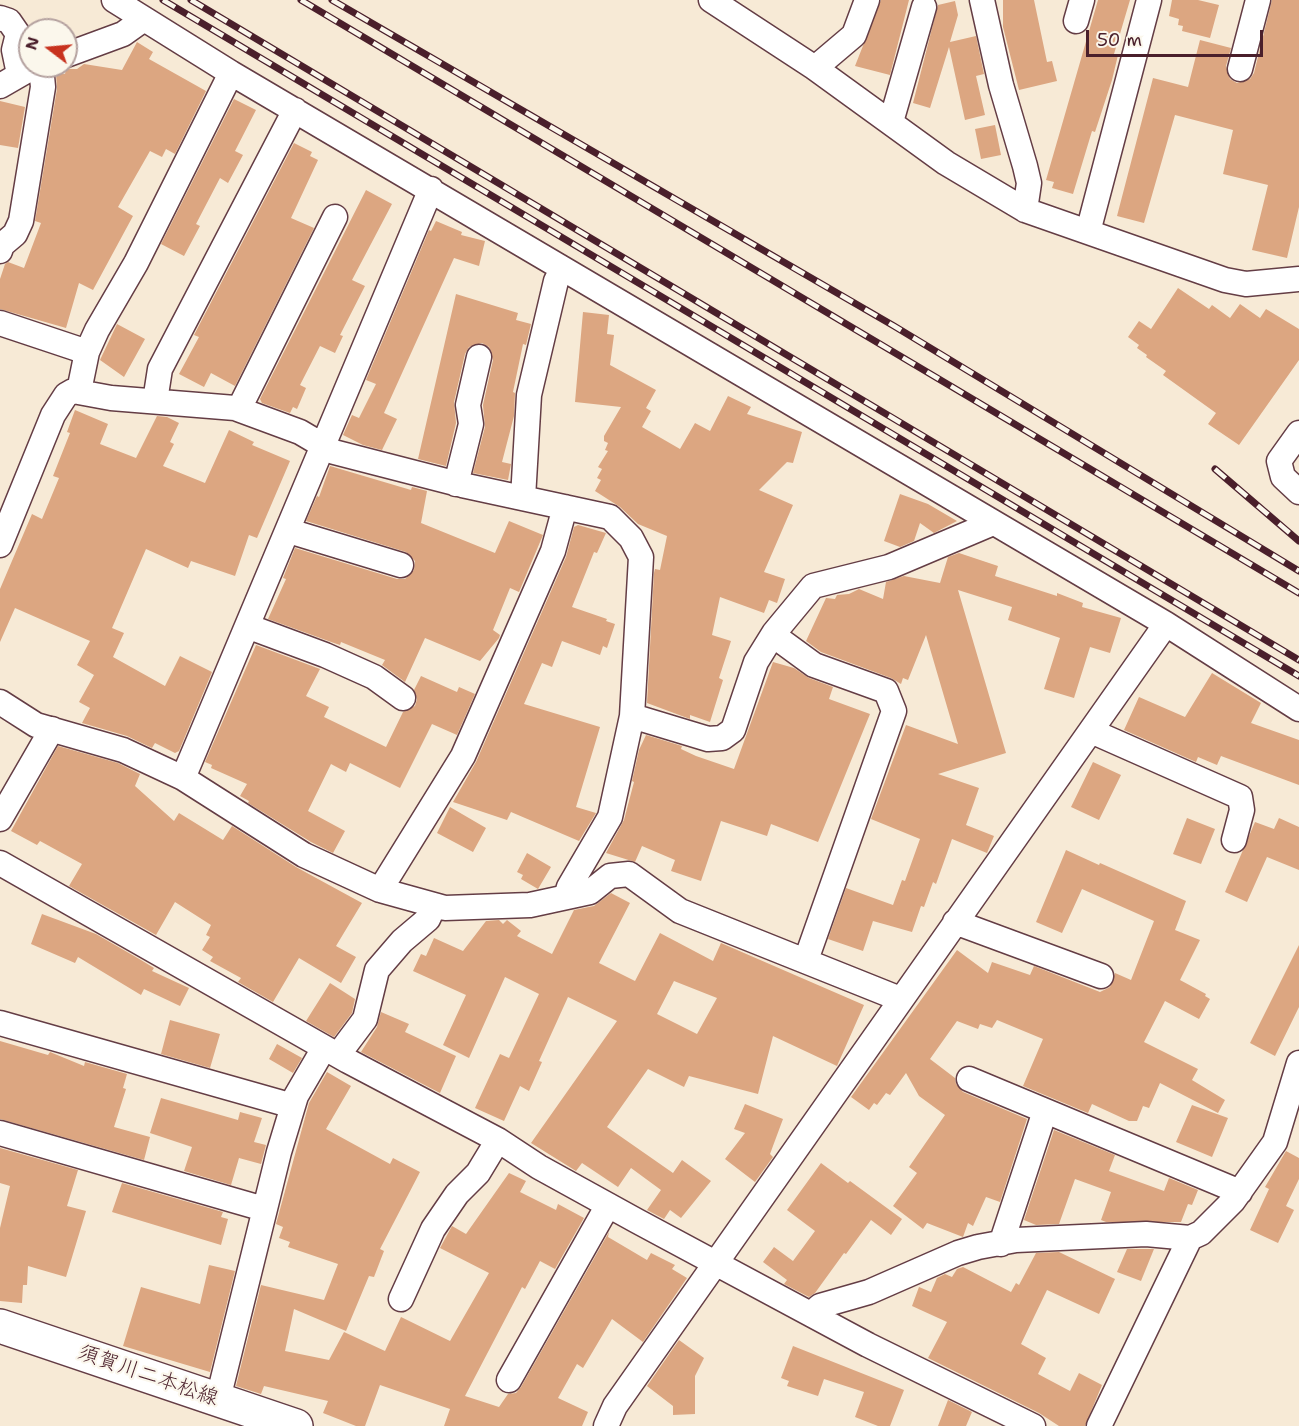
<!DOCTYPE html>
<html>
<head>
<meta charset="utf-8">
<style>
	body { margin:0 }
	#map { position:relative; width:1299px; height:1426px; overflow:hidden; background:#f7ead6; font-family:"Shantell Sans",sans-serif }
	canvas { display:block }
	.north { position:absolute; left:18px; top:18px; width:60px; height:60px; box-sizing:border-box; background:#fbf7ec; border:2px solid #b4a19f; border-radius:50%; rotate:286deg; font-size:16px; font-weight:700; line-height:24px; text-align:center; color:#4a1f2b }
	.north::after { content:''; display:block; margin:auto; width:21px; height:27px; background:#c8321e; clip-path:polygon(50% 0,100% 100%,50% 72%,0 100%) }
	.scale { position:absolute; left:1086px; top:30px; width:177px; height:27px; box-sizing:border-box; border:3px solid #4a1f2b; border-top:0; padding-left:8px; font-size:18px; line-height:21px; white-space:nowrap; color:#4a1f2b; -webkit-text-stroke:4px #fbf7ec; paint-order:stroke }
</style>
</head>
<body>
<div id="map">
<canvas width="1299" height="1426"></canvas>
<div class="north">N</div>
<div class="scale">50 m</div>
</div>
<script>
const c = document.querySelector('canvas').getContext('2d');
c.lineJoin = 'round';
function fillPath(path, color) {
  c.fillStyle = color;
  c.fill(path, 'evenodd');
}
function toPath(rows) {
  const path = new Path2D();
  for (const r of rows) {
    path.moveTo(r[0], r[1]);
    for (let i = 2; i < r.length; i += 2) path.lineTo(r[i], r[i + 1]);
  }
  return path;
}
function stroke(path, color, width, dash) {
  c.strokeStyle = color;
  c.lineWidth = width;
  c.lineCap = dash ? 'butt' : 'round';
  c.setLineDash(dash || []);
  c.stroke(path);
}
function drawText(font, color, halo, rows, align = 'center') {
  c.font = font + ' "Shantell Sans","Klee One",sans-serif';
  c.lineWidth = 4.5;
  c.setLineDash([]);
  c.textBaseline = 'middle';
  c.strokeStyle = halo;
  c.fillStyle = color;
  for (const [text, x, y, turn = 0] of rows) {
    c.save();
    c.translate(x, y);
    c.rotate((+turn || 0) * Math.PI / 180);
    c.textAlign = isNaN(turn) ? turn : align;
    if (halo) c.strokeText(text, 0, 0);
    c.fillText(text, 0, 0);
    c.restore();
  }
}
fillPath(toPath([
	[881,0,909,0,890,75,855,66],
	[1003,0,1034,0,1047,62,1052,61,1057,81,1019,90,1003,27],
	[1098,0,1130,0,1114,54,1118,55,1112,80,1095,132,1092,131,1073,194,1052,188,1054,182,1046,180],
	[1172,0,1198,0,1219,5,1210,38,1182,31,1183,26,1178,25,1179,19,1169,16],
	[1272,0,1299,0,1299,207,1287,258,1252,250,1268,185,1223,174,1233,130,1175,115,1144,223,1117,216,1153,78,1188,87,1200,40,1231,48,1226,66,1230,79,1237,83,1250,79,1254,73],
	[955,1,958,15,950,42,976,36,984,74,976,76,985,115,965,120,949,47,930,108,913,103,938,5],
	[137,42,153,52,149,59,206,91,175,154,166,149,162,157,150,151,118,207,133,216,93,290,79,283,66,328,0,309,0,279,5,264,8,262,24,268,41,223,35,221,57,89,56,73,65,74,66,69,77,69,84,64,122,70],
	[234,99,256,110,235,151,243,155,228,183,220,178,196,224,200,226,184,256,161,244],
	[0,101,25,107,18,148,0,145],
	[995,125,1001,155,981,159,975,129],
	[294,143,312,152,310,156,318,160,291,218,314,228,235,386,211,373,204,387,179,374,199,337,194,335],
	[366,190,392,204,352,280,365,286,340,335,343,336,335,353,320,346,300,385,306,388,297,409,293,407,290,413,262,403,260,399],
	[436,221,462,232,461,235,485,241,479,266,454,258,384,413,397,419,382,450,363,445,343,435,352,415,359,418,376,384,366,380,429,230,431,231],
	[1178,288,1209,309,1212,305,1230,318,1240,304,1260,318,1266,309,1299,329,1299,360,1239,445,1208,424,1216,413,1163,375,1166,371,1146,357,1147,355,1137,348,1139,345,1128,337,1139,321,1151,329],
	[456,294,518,313,516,320,531,324,526,345,523,344,513,392,515,393,514,416,502,462,511,464,508,480,473,473,485,427,483,405,493,360,489,347,482,343,469,347,465,354,454,402,456,423,446,466,418,459],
	[583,312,609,315,607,334,614,335,610,365,656,390,646,408,651,411,642,427,680,449,695,423,710,431,728,396,751,407,747,414,802,432,793,463,787,462,759,490,793,505,764,572,785,579,777,603,769,600,764,613,720,597,712,635,731,641,719,678,723,680,710,722,690,715,690,719,647,703,654,573,655,569,660,570,667,536,638,524,620,507,595,491,601,480,597,478,602,469,598,467,608,451,605,450,608,443,604,441,604,436,621,407,575,402],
	[117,324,145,339,124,377,100,360],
	[75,410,108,424,100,444,136,458,157,416,167,417,179,423,170,442,174,444,163,466,205,483,229,430,254,442,252,445,290,461,257,538,249,535,235,576,191,561,188,568,146,549,112,628,124,633,113,657,165,686,180,656,212,672,179,751,175,753,155,743,152,748,127,736,82,723,90,708,79,702,94,675,77,665,90,641,15,608,0,642,0,589,32,514,42,519,59,478,53,476,70,433,67,432],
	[330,466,411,490,412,487,427,491,421,523,495,553,509,521,543,535,519,592,510,588,493,630,500,635,499,638,480,661,425,638,405,682,382,665,385,660,341,642,340,645,334,643,268,619,286,579,283,578,295,548,397,579,405,579,414,570,415,561,406,552,306,521,317,496,319,497],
	[900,494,928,504,957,521,934,533,920,523,914,541,900,547,884,541],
	[578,525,606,533,597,553,594,552,572,607,607,619,606,621,615,624,607,648,603,646,600,655,562,641,552,667,542,663,524,704,600,727,576,807,596,813,579,841,511,812,507,820,453,802,476,762,566,557,574,527],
	[959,553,998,566,995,576,1057,596,1057,593,1083,603,1082,607,1121,618,1110,653,1090,647,1074,698,1044,689,1060,638,1008,620,1012,607,958,590,1006,753,938,774,979,788,966,825,994,836,987,853,952,839,936,884,933,882,924,907,921,906,912,932,873,921,863,951,828,939,846,888,893,905,902,880,905,881,920,839,871,819,906,725,958,744,926,635,908,680,903,678,901,684,891,678,821,652,806,641,826,598,835,599,837,595,849,594,859,589,883,599,886,582,904,576,940,583,948,557],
	[256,645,320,669,306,696,329,707,324,717,386,747,403,712,415,706,417,699,414,690,421,676,457,692,459,687,475,694,457,735,432,724,400,788,350,763,346,772,331,764,308,811,345,831,333,853,311,842,248,803,249,801,240,796,247,784,211,768,212,765,205,762],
	[773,662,794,668,809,678,833,687,829,699,870,714,818,842,771,824,767,836,721,821,701,881,671,871,675,860,642,846,635,862,606,853,624,820,634,782,632,781,639,750,646,735,682,746,681,749,696,756,734,769],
	[1212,673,1261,703,1251,723,1299,740,1299,785,1221,756,1217,765,1198,757,1196,762,1124,730,1139,697,1185,717],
	[58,746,118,763,140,774,135,786,174,821,179,813,223,840,232,826,296,867,362,903,336,946,356,957,341,983,299,958,273,1002,238,982,241,978,210,961,213,957,202,950,210,937,206,935,211,925,175,902,156,935,69,886,82,864,40,841,37,845,11,831],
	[1093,762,1121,775,1099,820,1071,807],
	[450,807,486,828,473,852,437,833],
	[1187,818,1215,829,1201,864,1173,854],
	[1279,818,1299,827,1299,870,1267,857,1247,902,1225,892,1255,822,1274,829],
	[1066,850,1099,865,1100,863,1186,901,1175,930,1200,940,1180,980,1206,994,1205,996,1210,999,1199,1019,1165,1001,1144,1042,1198,1069,1192,1080,1225,1100,1218,1113,1160,1083,1149,1108,1143,1106,1137,1121,1129,1121,1092,1104,1088,1113,1023,1086,1043,1039,997,1020,992,1028,980,1024,978,1029,957,1021,930,1059,955,1078,956,1084,963,1092,1027,1119,1000,1202,986,1197,973,1226,968,1223,963,1237,927,1223,923,1229,893,1206,917,1173,909,1167,945,1115,919,1096,906,1073,890,1095,886,1093,877,1105,874,1103,869,1110,851,1097,957,950,988,973,992,962,1030,975,1034,966,1100,992,1110,987,1115,973,1131,980,1154,921,1082,889,1062,933,1036,922],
	[527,853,551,867,538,889,521,879,523,875,517,872],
	[611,893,630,903,599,963,635,981,660,933,713,961,721,943,864,1005,837,1066,773,1036,758,1094,689,1076,684,1087,648,1069,607,1127,673,1173,682,1160,711,1181,681,1218,670,1210,664,1219,647,1210,661,1190,631,1168,618,1187,582,1163,576,1171,531,1143,617,1021,568,997,539,1061,542,1062,529,1091,520,1086,504,1121,475,1108,500,1054,509,1058,539,994,505,977,469,1058,443,1045,466,995,413,971,421,954,426,956,434,938,463,951,486,921,499,920,503,924,507,920,521,931,517,936,552,954,574,910,594,906],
	[674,981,717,998,697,1034,657,1014],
	[42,914,96,934,141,960,154,968,152,971,189,988,180,1006,144,989,141,995,78,957,75,963,31,944],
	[1299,945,1299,1007,1275,1056,1250,1043],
	[330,983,355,999,352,1013,334,1037,306,1021],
	[381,1012,409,1024,405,1032,456,1056,440,1093,361,1052,377,1027],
	[170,1020,220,1034,210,1068,161,1054],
	[0,1041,48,1055,50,1052,84,1066,85,1062,127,1074,123,1088,126,1089,114,1127,150,1137,144,1160,0,1119],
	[277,1044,302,1058,293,1073,269,1059],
	[327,1072,351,1086,326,1129,390,1164,393,1158,420,1172,380,1249,384,1251,374,1277,369,1276,346,1331,294,1309,285,1351,329,1360,344,1332,385,1351,401,1317,450,1341,489,1273,440,1248,452,1226,466,1234,509,1173,526,1181,520,1192,556,1210,558,1204,584,1218,555,1269,540,1261,525,1289,522,1287,465,1396,499,1407,508,1394,516,1393,521,1387,609,1232,608,1237,647,1260,651,1253,675,1265,672,1269,687,1278,643,1342,612,1319,583,1368,577,1364,558,1398,588,1412,582,1426,444,1426,450,1409,380,1385,365,1426,356,1426,323,1413,328,1401,264,1386,261,1394,236,1386,261,1285,324,1300,338,1264,288,1247,290,1242,279,1238,283,1227,276,1224,309,1103],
	[161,1098,238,1120,240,1112,262,1118,254,1142,266,1145,261,1164,239,1158,231,1185,184,1171,192,1147,150,1133],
	[745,1104,783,1119,770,1154,773,1157,755,1182,725,1159,745,1133,734,1129],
	[1192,1105,1228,1118,1212,1157,1176,1142],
	[1054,1130,1115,1155,1109,1171,1164,1191,1169,1178,1198,1190,1192,1205,1188,1204,1181,1222,1106,1222,1101,1220,1111,1192,1075,1179,1059,1224,1036,1225,1024,1220],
	[0,1148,78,1170,67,1206,86,1211,66,1277,28,1266,27,1285,23,1285,22,1303,0,1301,0,1228,10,1186,0,1183],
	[1286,1151,1299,1158,1299,1179,1286,1206,1294,1210,1278,1243,1250,1230,1269,1189,1265,1187],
	[821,1163,848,1183,850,1181,902,1219,891,1235,871,1220,846,1254,844,1253,815,1293,809,1297,784,1284,787,1280,763,1262,774,1247,793,1261,815,1231,787,1210],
	[122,1183,223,1212,221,1217,228,1219,221,1245,112,1212],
	[1127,1249,1154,1249,1141,1281,1117,1272],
	[1059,1252,1115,1279,1099,1314,1047,1290,1021,1344,1046,1358,1038,1374,1070,1391,1079,1373,1102,1385,1085,1426,1059,1426,1039,1413,928,1358,947,1322,912,1306,919,1287,931,1292,937,1278,945,1274,952,1277,957,1269,963,1267,1011,1292,1016,1283,1019,1285,1036,1253],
	[209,1265,235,1271,210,1372,123,1346,141,1287,200,1304],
	[679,1340,704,1358,695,1376,695,1414,673,1415,673,1406,647,1386],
	[793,1346,904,1390,890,1426,878,1426,855,1417,864,1392,824,1379,818,1396,787,1386,789,1381,781,1378],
	[948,1400,972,1412,966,1426,938,1426]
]), '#dca681');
const minor = toPath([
	[114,0,231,73,1166,624,1299,709],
	[711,0,815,68,946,163,1025,210,1225,280,1246,284,1299,279],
	[982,0,1001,85,1025,166,1029,183,1025,210],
	[0,18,9,21,18,34,14,50,19,74],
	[1076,21,1082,0],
	[66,55,123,34,144,19],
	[815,68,854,35,867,0],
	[1240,69,1258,0],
	[0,86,33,67],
	[891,122,924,7],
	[1088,232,1149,0],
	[0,251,2,245,15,234,21,221,43,87,41,66],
	[0,323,87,352],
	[79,391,87,352,97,330,136,263,231,73],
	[155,401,160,369,295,110],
	[239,409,335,217],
	[1299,433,1279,461,1283,477,1299,492],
	[456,484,471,424,468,405,479,357],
	[523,498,529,395,556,281,562,269],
	[289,531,401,565],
	[0,545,53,415,66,395,73,391,111,398,235,408,300,432,334,452,462,485,610,517,631,538,641,557,632,716,610,817,569,887,566,897],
	[247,626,325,655,374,677,403,698],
	[773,635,814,665,886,691,894,711,806,960],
	[0,702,36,725,123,750,183,778,304,855,380,890,445,908,530,905,590,892,610,876,629,874,680,911,900,999],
	[632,716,708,739,722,738,733,730,756,662,774,633,813,586,889,567,993,523],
	[1091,731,1240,797,1242,810,1234,840],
	[183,778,431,189],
	[0,819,52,729],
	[0,863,348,1061,498,1140,539,1167,637,1221,868,1345,1033,1426],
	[380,890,463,756,553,551,565,507],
	[955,922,1101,976],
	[0,1023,293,1106],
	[338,1055,365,1019,377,970,402,941,428,919,434,906],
	[969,1079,1240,1192],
	[0,1133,264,1209],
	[1001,1244,1045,1111],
	[401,1299,433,1229,457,1194,478,1173,498,1140],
	[811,1314,820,1306,869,1292,958,1253,978,1247,1016,1240,1146,1234,1190,1238,1201,1233,1233,1201,1275,1142,1299,1063],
	[509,1380,608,1205],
	[218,1399,279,1152,296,1096,324,1048],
	[606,1426,615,1406,1166,624],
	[1099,1426,1190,1238]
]);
const secondary = toPath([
	[0,1326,296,1426]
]);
stroke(minor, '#643d45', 27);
stroke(secondary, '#643d45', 36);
stroke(minor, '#fff', 24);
stroke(secondary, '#fff', 33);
const rail = toPath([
	[163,0,1299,676],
	[191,0,1299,660],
	[301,0,1299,593],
	[332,0,894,326,1299,571],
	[1215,469,1299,541]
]);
stroke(rail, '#4a1f2b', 7);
stroke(rail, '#fbf7ec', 4.5, [14]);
drawText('21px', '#4a1f2b', '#fbf7ec', [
	["須賀川二本松線",148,1376,19]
]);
</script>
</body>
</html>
